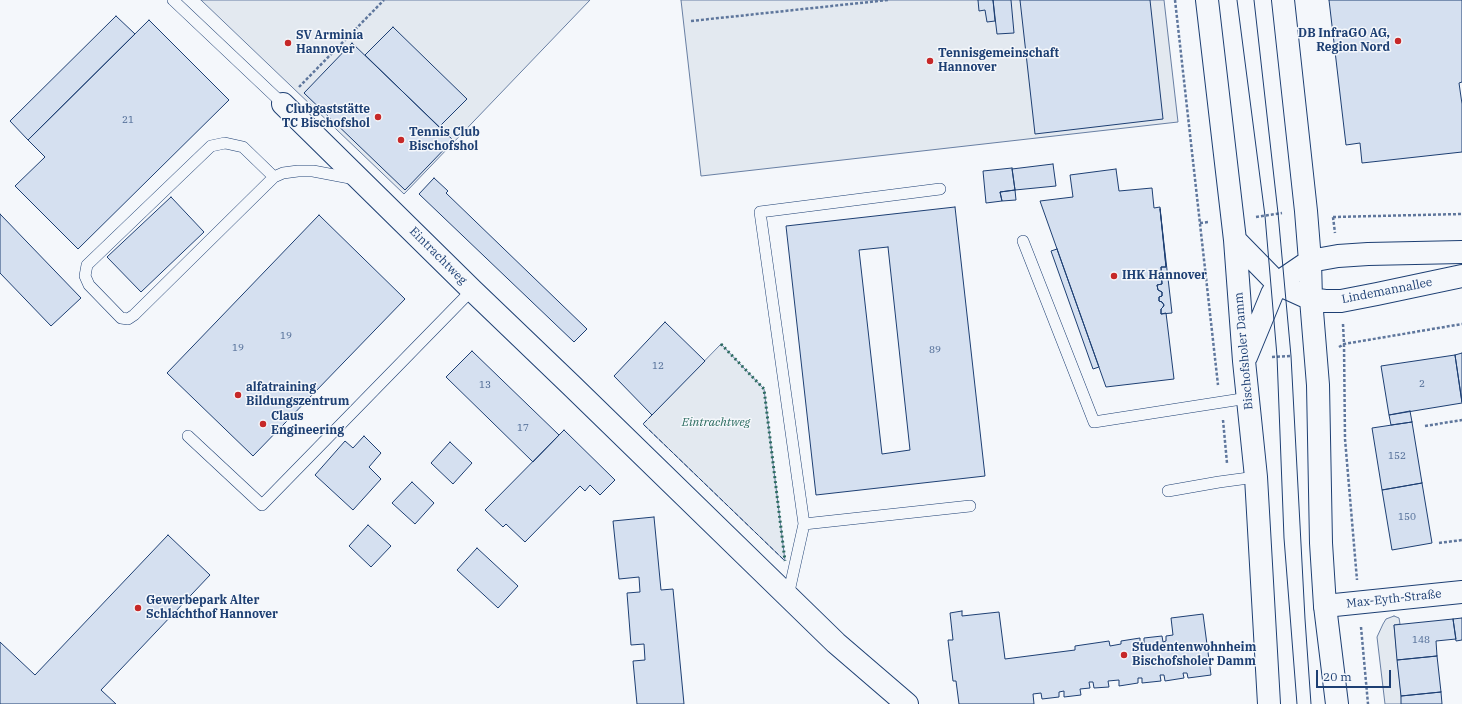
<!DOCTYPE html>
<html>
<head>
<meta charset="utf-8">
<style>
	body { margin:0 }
	#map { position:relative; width:1462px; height:704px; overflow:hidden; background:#f4f7fb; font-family:"IBM Plex Serif",serif }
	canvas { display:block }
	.scale { position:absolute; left:1316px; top:670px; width:75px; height:18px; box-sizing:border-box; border:2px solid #1d3f73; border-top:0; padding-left:5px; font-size:12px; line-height:14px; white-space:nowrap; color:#1d3f73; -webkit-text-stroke:3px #f4f7fb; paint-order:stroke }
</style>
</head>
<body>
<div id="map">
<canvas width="1462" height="704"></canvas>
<div class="scale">20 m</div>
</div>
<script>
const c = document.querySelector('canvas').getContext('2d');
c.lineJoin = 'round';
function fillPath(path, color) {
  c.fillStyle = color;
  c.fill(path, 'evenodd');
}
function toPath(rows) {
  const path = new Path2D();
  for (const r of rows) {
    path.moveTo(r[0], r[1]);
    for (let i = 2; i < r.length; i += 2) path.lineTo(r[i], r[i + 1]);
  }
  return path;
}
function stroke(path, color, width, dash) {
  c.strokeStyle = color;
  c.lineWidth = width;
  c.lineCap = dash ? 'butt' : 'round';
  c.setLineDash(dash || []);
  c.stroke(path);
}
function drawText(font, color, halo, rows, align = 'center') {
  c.font = font + ' "IBM Plex Serif",serif';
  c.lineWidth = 3;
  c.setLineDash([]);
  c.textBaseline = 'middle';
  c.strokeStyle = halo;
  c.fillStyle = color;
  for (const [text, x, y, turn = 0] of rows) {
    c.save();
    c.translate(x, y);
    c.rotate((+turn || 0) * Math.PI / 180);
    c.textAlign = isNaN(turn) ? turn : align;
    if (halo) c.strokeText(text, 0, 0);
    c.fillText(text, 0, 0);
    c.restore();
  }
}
const green = toPath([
	[201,0,590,0,404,194,201,0],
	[681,0,1164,0,1178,122,701,176,681,0],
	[721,344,764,389,785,561,643,424,721,344],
	[1394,616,1399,618,1400,624,1394,625,1402,704,1385,704,1377,637,1383,624,1386,619,1394,616]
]);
fillPath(green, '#e3e9f0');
stroke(green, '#687fa3', 1);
const building = toPath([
	[978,0,993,0,995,21,987,22,985,10,979,11,978,0],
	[993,0,1011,0,1014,33,997,34,993,0],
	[1020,0,1150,0,1163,119,1035,134,1020,0],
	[1329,0,1462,0,1462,82,1459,83,1462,104,1462,152,1362,163,1360,143,1346,145,1329,0],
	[116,16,135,34,28,140,10,121,116,16],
	[149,20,229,100,78,249,15,186,45,157,28,140,149,20],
	[393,27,467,99,439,127,365,55,393,27],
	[352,43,453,140,405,190,304,93,352,43],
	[1053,164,1056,186,1015,190,1012,169,1053,164],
	[1012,168,1015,190,1000,192,1002,201,986,203,983,171,1012,168],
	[1116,169,1119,191,1152,188,1154,208,1160,207,1166,267,1161,267,1162,284,1157,285,1158,290,1162,292,1162,296,1159,297,1159,301,1162,302,1164,305,1163,307,1161,309,1161,314,1166,313,1174,379,1106,387,1040,201,1073,197,1070,175,1116,169],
	[434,178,448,191,446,193,587,329,574,342,419,194,434,178],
	[1015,190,1016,200,1002,201,1000,192,1015,190],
	[171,197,204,232,141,292,107,257,171,197],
	[955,207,985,476,816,495,786,226,955,207],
	[888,247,910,450,882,454,859,250,888,247],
	[1160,209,1172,313,1161,314,1161,309,1163,307,1164,305,1162,302,1159,301,1159,297,1162,296,1162,292,1158,290,1157,285,1162,284,1161,267,1166,267,1160,209],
	[0,214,81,298,51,326,0,273,0,214],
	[319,215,405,299,253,456,167,373,319,215],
	[1057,249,1099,367,1093,369,1051,251,1057,249],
	[665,322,705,361,652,415,614,376,665,322],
	[472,351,559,435,533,462,446,377,472,351],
	[1462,353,1462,402,1455,355,1462,353],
	[1455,355,1462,403,1389,415,1381,366,1455,355],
	[1410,411,1412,422,1391,425,1389,415,1410,411],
	[1412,422,1422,483,1382,490,1372,428,1412,422],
	[564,430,615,480,600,495,590,485,585,491,580,486,525,542,506,524,503,527,485,510,564,430],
	[364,436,381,453,369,467,381,479,353,510,315,475,345,441,353,448,364,436],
	[450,442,472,463,453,484,431,463,450,442],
	[412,482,434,503,415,524,392,503,412,482],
	[1422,483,1432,543,1392,550,1382,490,1422,483],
	[654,517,661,590,673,589,684,704,637,704,633,661,645,660,644,644,631,645,627,593,640,592,639,577,619,579,613,521,654,517],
	[368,525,391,546,371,567,349,546,368,525],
	[168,535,210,575,101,690,116,704,0,704,0,642,35,675,168,535],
	[477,548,518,586,498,608,457,570,477,548],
	[962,611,962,616,999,612,1005,659,1075,650,1075,646,1109,641,1110,646,1121,644,1121,641,1140,638,1140,644,1144,643,1144,638,1162,636,1163,642,1166,641,1166,636,1173,635,1171,618,1203,614,1211,675,1188,678,1187,673,1183,673,1184,678,1165,681,1164,675,1160,675,1161,681,1142,683,1142,678,1138,678,1138,683,1119,686,1119,680,1108,681,1109,687,1094,688,1093,682,1089,682,1090,688,1080,689,1081,695,1064,697,1064,691,1059,692,1059,697,1042,699,1041,693,1033,694,1034,704,959,704,956,681,953,681,948,640,953,640,950,613,962,611],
	[1462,618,1462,640,1456,641,1453,619,1462,618],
	[1453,619,1456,639,1436,641,1437,656,1397,660,1394,625,1453,619],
	[1437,656,1441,692,1401,696,1397,660,1437,656],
	[1441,692,1442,704,1401,704,1401,696,1441,692]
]);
fillPath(building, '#d5e0f0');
stroke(building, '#1d3f73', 1);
const lane = toPath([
	[173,0,283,104],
	[274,177,243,147,225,143,211,146,87,265,85,276,89,285,121,318,128,319,134,315,274,177,283,173,298,171,313,171,355,179],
	[1023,241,1094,422,1248,398],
	[188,436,262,505,472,290],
	[1168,491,1219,482,1256,477],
	[804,524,760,212,940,189],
	[788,596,804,524,970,506]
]);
const street = toPath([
	[283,104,472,290,571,385,836,643,907,704],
	[1325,606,1462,592]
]);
const secondary = toPath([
	[1207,0,1235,240,1244,361,1256,477,1269,704],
	[1283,0,1306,211,1310,261,1311,299,1318,385,1321,543,1325,606,1337,704],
	[1235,240,1278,284,1311,299,1325,301,1341,301,1377,294,1462,276],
	[1246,357,1272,294,1278,284,1285,278,1310,261,1338,256,1368,254,1462,252]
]);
stroke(lane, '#1d3f73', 12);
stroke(street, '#1d3f73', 24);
stroke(secondary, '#1d3f73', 24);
stroke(toPath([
	[1175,0,1218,385],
	[691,21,888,0],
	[299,87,384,0],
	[1256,217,1282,213],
	[1333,217,1335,233],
	[1333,217,1462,214],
	[1200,223,1209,222],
	[1343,324,1344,344,1345,439,1357,580],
	[1339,347,1344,344,1462,324],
	[1272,357,1291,356],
	[1223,420,1227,463],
	[1425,426,1462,420],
	[1439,543,1462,540],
	[1361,627,1368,704]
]), '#5e769c', 2.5, [3, 2]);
stroke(lane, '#f4f7fb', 11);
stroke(street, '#f4f7fb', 22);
stroke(secondary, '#f4f7fb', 22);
stroke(toPath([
	[1237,0,1265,216,1277,356,1284,538,1297,704],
	[1254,0,1278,213,1291,356,1305,619,1311,704]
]), '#1d3f73', 1);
stroke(toPath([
	[721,344,764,389,785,561]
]), '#2c6c60', 3, [2, 3]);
stroke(toPath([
	[652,415,643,424,785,561]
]), '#1d3f73', 1, [5, 2]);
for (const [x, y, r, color] of [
	[1398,41,4,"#c62828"],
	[288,43,4,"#c62828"],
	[930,61,4,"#c62828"],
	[378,117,4,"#c62828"],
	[401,140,4,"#c62828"],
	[1114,276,4,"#c62828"],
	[238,395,4,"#c62828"],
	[263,424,4,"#c62828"],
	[138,608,4,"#c62828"],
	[1124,655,4,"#c62828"]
]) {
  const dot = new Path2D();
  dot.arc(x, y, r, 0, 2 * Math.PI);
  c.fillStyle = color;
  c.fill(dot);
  stroke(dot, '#f4f7fb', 1.5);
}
drawText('10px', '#4b6792', null, [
	["21",128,120],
	["19",286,336],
	["19",238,348],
	["89",935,350],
	["12",658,366],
	["2",1422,384],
	["13",485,385],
	["17",523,428],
	["152",1397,456],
	["150",1407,517],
	["148",1421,640]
]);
drawText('bold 12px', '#1d3f73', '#f4f7fb', [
	["DB InfraGO AG,",1390,34,"right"],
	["Region Nord",1390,48,"right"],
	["SV Arminia",296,36],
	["Hannover",296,50],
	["Tennisgemeinschaft",938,54],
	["Hannover",938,68],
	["Clubgaststätte",370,110,"right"],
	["TC Bischofshol",370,124,"right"],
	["Tennis Club",409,133],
	["Bischofshol",409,147],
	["IHK Hannover",1122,276],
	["alfatraining",246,388],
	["Bildungszentrum",246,402],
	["Claus",271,417],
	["Engineering",271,431],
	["Gewerbepark Alter",146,601],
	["Schlachthof Hannover",146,615],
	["Studentenwohnheim",1132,648],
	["Bischofsholer Damm",1132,662]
], 'left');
drawText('12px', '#1d3f73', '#f4f7fb', [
	["Eintrachtweg",438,256,45],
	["Lindemannallee",1387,291,-11],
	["Bischofsholer Damm",1244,351,-95],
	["Max-Eyth-Straße",1394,599,-6]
]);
drawText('italic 12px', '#2c6c60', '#f4f7fb', [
	["Eintrachtweg",716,423]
]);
</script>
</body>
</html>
